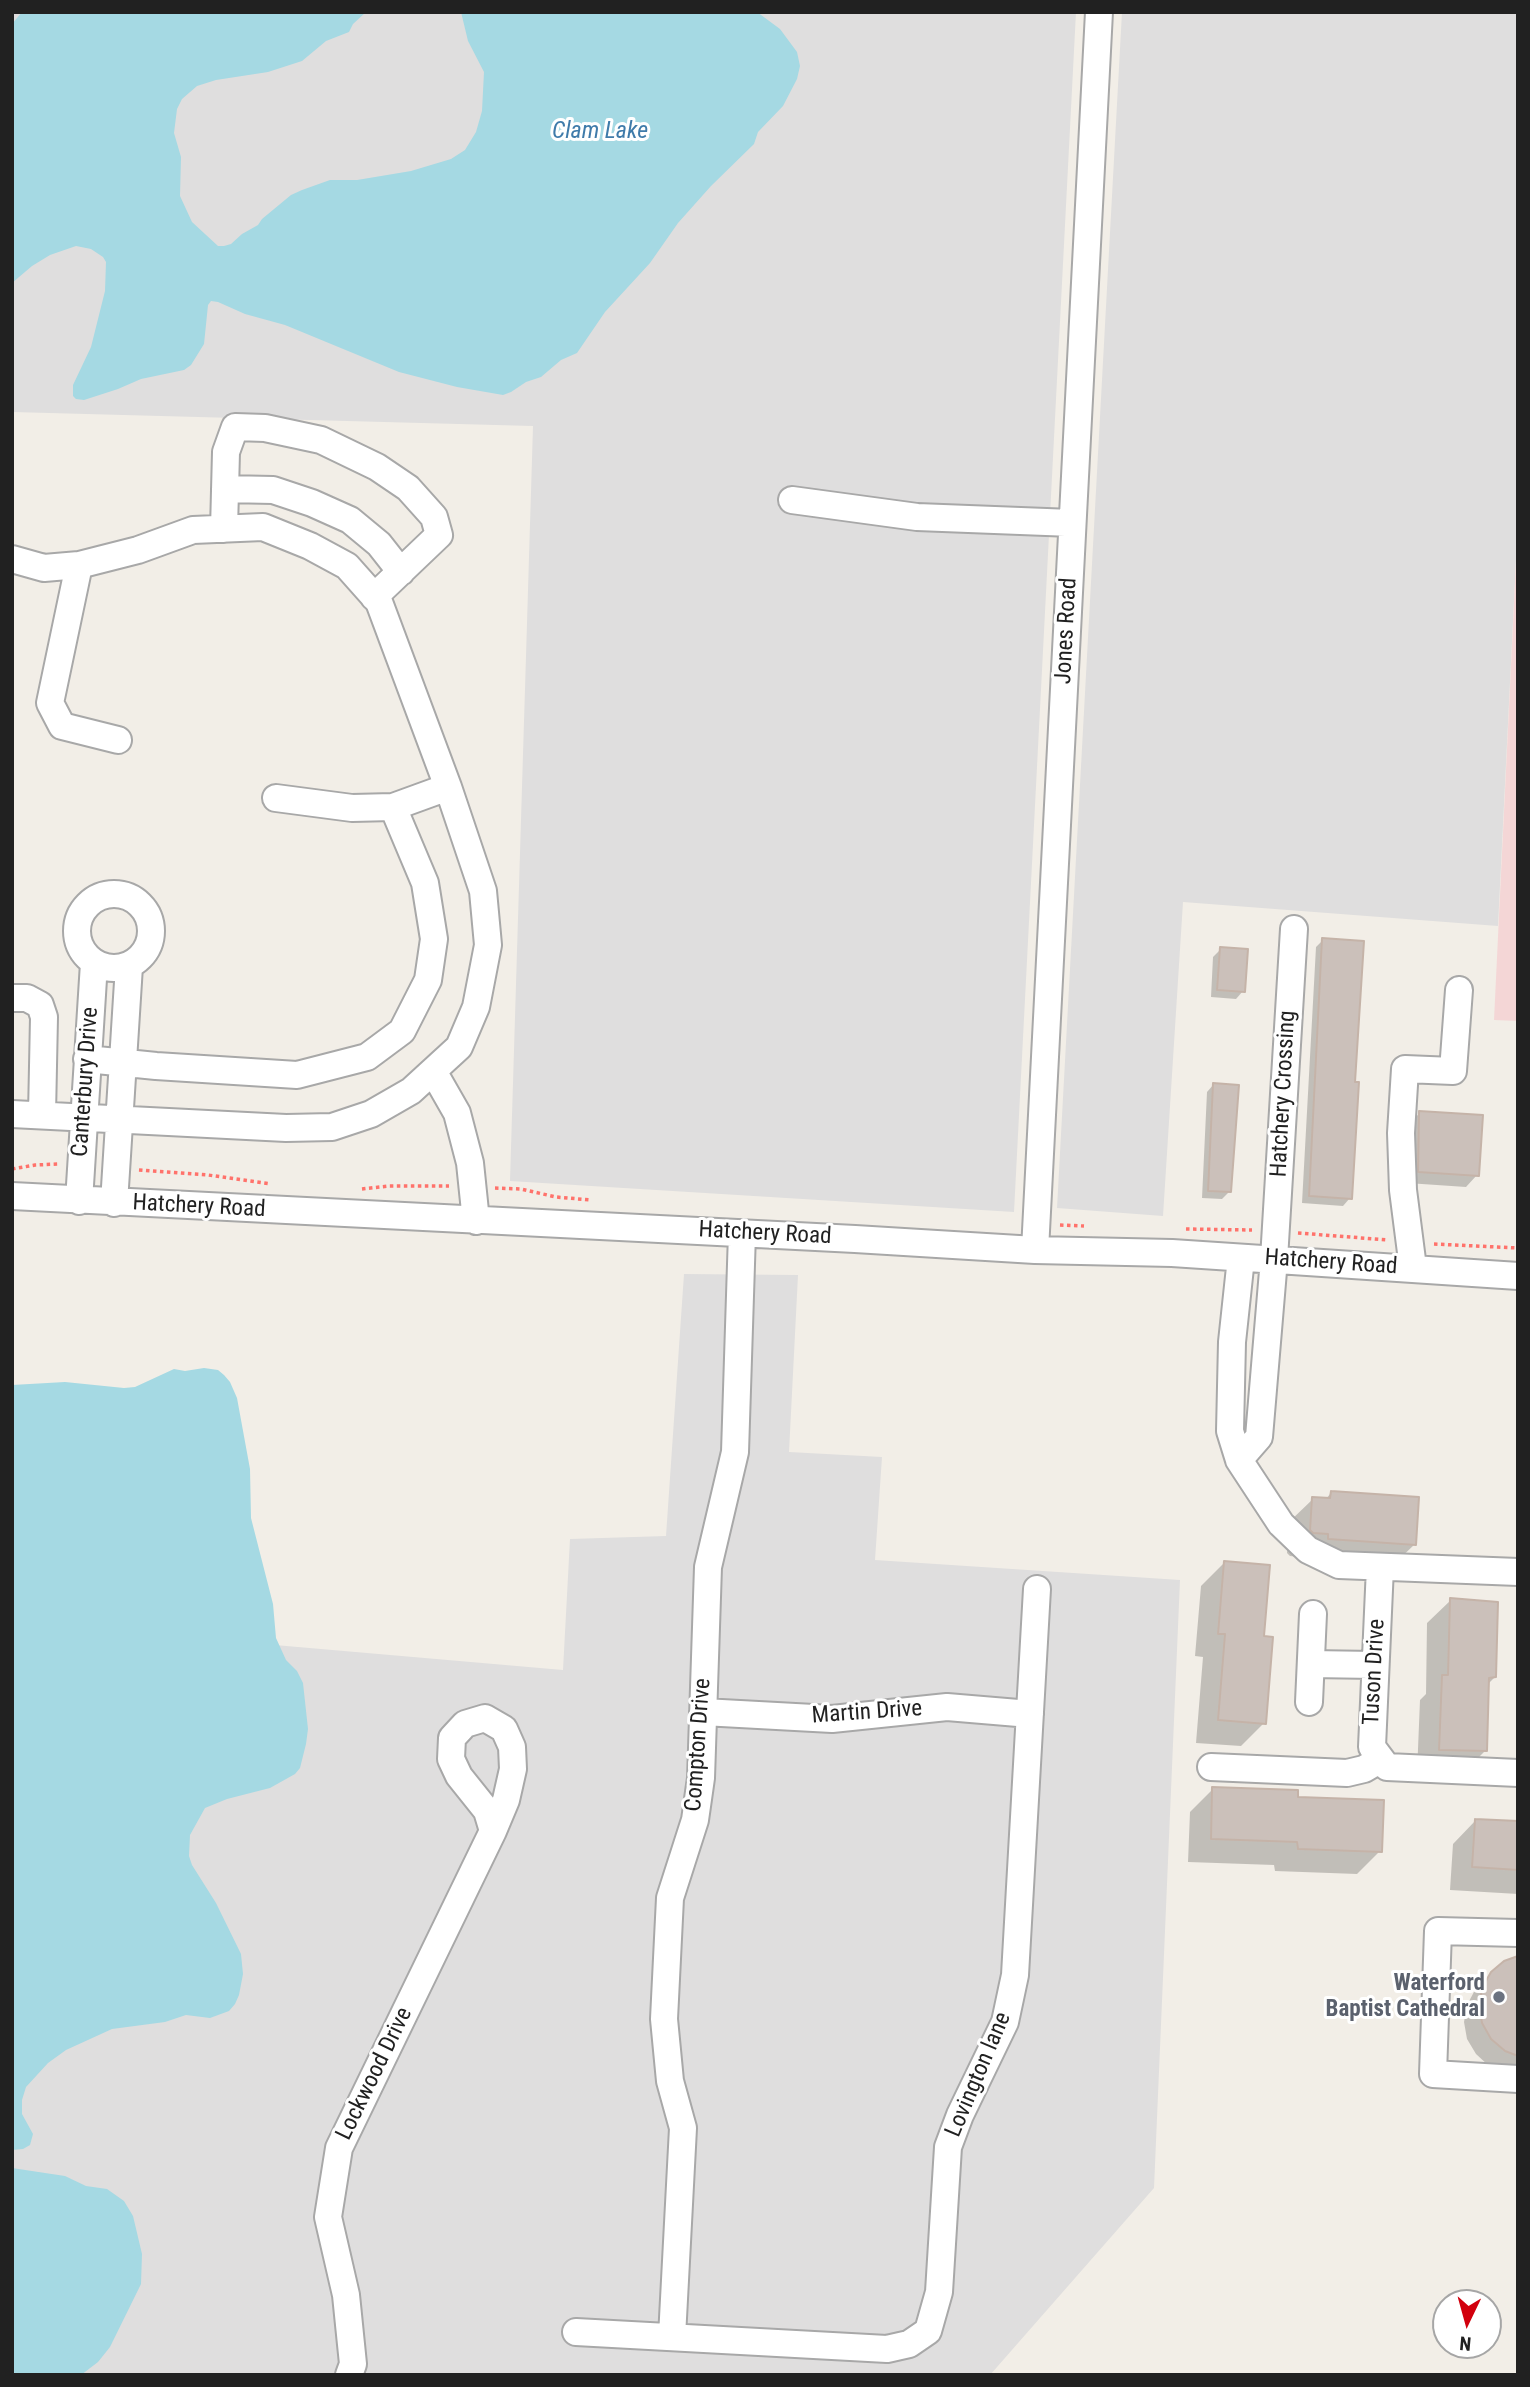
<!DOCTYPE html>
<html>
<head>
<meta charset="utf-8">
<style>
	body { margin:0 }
	#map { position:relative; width:1530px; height:2387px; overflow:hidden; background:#f2eee7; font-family:"Roboto Condensed",sans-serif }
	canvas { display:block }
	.frame { position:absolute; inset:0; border:14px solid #212121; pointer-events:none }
	.north { position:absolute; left:1432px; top:2289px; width:70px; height:70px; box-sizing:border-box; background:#fff; border:2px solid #a6a6a6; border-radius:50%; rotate:185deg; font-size:19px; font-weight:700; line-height:28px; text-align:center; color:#212121 }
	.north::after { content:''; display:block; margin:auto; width:24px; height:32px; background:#d2000d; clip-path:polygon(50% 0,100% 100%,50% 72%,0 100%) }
</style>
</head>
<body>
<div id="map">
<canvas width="1530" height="2387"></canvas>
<div class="frame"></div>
<div class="north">N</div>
</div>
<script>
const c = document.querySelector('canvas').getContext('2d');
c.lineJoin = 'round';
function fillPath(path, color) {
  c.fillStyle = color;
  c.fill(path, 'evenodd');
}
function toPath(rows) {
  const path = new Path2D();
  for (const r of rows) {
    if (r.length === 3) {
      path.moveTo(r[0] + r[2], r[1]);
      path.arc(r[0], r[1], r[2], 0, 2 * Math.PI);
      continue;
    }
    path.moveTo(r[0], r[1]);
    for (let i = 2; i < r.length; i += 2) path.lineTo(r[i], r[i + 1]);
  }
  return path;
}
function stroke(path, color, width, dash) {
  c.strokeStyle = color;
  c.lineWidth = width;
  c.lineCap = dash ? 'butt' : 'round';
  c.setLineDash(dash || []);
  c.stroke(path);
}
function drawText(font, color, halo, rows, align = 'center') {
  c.font = font + ' "Roboto Condensed",sans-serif';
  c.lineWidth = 6;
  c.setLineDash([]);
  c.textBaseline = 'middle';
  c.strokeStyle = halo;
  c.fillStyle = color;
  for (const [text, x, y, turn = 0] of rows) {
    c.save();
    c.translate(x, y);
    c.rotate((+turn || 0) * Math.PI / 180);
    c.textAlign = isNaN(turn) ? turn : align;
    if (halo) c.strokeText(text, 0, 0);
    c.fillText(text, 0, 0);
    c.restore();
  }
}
fillPath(toPath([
	[12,12,1076,12,1014,1212,510,1181,533,426,12,412],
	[1122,12,1518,12,1518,520,1498,926,1183,902,1163,1216,1057,1208],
	[684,1274,798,1275,789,1452,882,1457,875,1560,1180,1580,1154,2188,990,2375,12,2375,12,1978,171,1636,563,1670,570,1539,666,1536]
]), '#dfdede');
fillPath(toPath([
	[1518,520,1518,1021,1494,1020]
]), '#f4d6d6');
fillPath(toPath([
	[22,12,366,12,353,24,349,32,326,41,302,61,268,72,216,80,197,86,182,99,177,109,174,133,181,157,180,196,192,222,218,246,224,246,231,244,242,234,258,225,262,219,291,195,302,190,330,180,357,180,411,171,451,159,465,150,476,132,482,111,484,72,468,41,461,12,757,12,780,29,797,52,800,66,797,79,783,106,758,132,754,144,711,186,678,223,650,263,605,312,577,353,561,360,541,377,526,382,511,392,503,395,457,387,399,372,285,325,245,314,218,302,211,301,208,305,204,344,191,365,184,370,141,379,118,389,84,400,76,399,73,396,73,385,91,347,105,291,106,262,103,257,91,249,76,246,50,255,32,266,12,283,12,24],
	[204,1368,218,1370,224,1375,230,1382,237,1398,250,1469,251,1518,273,1604,276,1638,286,1660,297,1671,303,1683,308,1729,306,1744,300,1768,295,1774,270,1788,227,1799,205,1808,190,1835,189,1856,192,1865,216,1903,241,1954,243,1974,239,1995,235,2004,229,2011,210,2018,186,2015,165,2022,112,2029,66,2050,48,2063,26,2087,22,2100,22,2114,33,2134,30,2145,23,2149,12,2150,12,1385,65,1382,124,1388,135,1387,174,1369,185,1371],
	[12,2168,65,2176,86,2186,107,2189,124,2201,133,2216,142,2254,141,2284,110,2347,98,2362,81,2375,12,2375]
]), '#a5d9e3');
fillPath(toPath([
	[1323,940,1354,1083,1350,1198,1343,1206,1302,1203,1316,947],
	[1221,949,1243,991,1236,999,1211,997,1213,957],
	[1214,1084,1230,1191,1222,1199,1202,1198,1207,1092],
	[1420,1113,1477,1175,1466,1187,1407,1183,1408,1124],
	[1331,1493,1415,1544,1391,1567,1290,1556,1287,1553,1289,1522,1313,1499,1325,1500],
	[1224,1563,1263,1638,1264,1723,1241,1746,1196,1743,1203,1657,1195,1656,1201,1586],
	[1451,1600,1495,1677,1487,1685,1485,1751,1462,1774,1417,1773,1420,1700,1426,1694,1427,1623],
	[1213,1789,1296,1799,1380,1851,1357,1874,1275,1871,1274,1865,1188,1862,1190,1812],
	[1476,1820,1518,1823,1518,1894,1450,1890,1453,1844],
	[1518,1958,1518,2072,1489,2066,1476,2054,1467,2039,1464,2022,1467,2005,1475,1990,1492,1974]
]), '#0003');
const building = toPath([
	[1322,938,1364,941,1355,1082,1359,1082,1352,1199,1309,1196,1322,938],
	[1220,947,1248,949,1245,992,1217,990,1220,947],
	[1213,1083,1239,1085,1231,1192,1208,1191,1213,1083],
	[1419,1111,1483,1115,1479,1176,1418,1172,1419,1111],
	[1331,1491,1419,1497,1416,1545,1328,1539,1328,1534,1313,1533,1310,1530,1312,1497,1330,1498,1331,1491],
	[1224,1561,1270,1565,1264,1636,1273,1637,1266,1724,1218,1720,1225,1634,1218,1634,1224,1561],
	[1450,1598,1498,1602,1496,1677,1489,1678,1487,1751,1439,1750,1442,1675,1448,1675,1450,1598],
	[1212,1787,1298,1790,1298,1797,1384,1800,1382,1852,1298,1849,1297,1842,1211,1839,1212,1787],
	[1475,1819,1518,1821,1518,1870,1472,1867,1475,1819],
	[1518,1956,1518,2056,1505,2051,1491,2039,1482,2023,1479,2006,1482,1988,1491,1972,1504,1961,1518,1956]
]);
fillPath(building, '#cbc0ba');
stroke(building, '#c5b3a8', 2);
const minor = toPath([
	[225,489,273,490,312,503,350,520,379,544,401,572],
	[792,500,917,517,1072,523],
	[224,529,226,452,235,427,265,428,321,440,377,467,408,488,434,517,439,535,374,597],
	[12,559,44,568,79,565,138,550,193,530,263,527,310,546,347,566,379,602,448,787,483,891,488,945,476,1007,459,1047,411,1091,371,1114,332,1127,286,1128,12,1114],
	[79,565,50,703,62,726,118,740],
	[276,798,352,808,393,807,448,787],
	[114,931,37],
	[12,998,27,998,40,1005,44,1017,42,1115],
	[87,1059,156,1066,297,1075,367,1057,402,1031,428,980,434,939,425,883,393,807],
	[433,1071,457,1113,470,1163,476,1221],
	[12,1196,855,1239,1035,1250,1172,1253,1518,1276],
	[79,1201,94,963],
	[114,1203,129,966],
	[1035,1250,1099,12],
	[1241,1258,1232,1342,1230,1431,1239,1460,1281,1524,1308,1550,1339,1565,1518,1572],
	[1413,1268,1403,1190,1401,1133,1405,1069,1453,1071,1459,990],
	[1239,1460,1259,1437,1274,1259,1294,929],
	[1380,1567,1372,1747,1387,1767,1518,1773],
	[1311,1664,1375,1665],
	[1309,1702,1313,1614],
	[703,1712,832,1719,947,1707,1030,1714],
	[1211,1767,1347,1773,1364,1769,1381,1759],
	[1518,1933,1438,1931,1433,2074,1518,2079],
	[576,2332,887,2349,909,2344,928,2331,939,2292,948,2147,960,2115,1005,2022,1015,1975,1037,1589],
	[672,2337,683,2128,670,2081,664,2019,670,1898,695,1820,701,1778,708,1567,735,1452,742,1233],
	[349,2375,353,2364,346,2295,328,2217,339,2148,493,1831,506,1800,513,1769,512,1747,504,1729,485,1718,465,1724,452,1738,451,1759,459,1776,487,1811,493,1831]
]);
stroke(minor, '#a8a8a8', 30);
stroke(toPath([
	[12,1169,35,1165,59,1164],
	[139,1170,208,1175,271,1184],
	[495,1188,521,1189,556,1197,591,1200],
	[362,1189,389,1186,449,1186],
	[1060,1225,1084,1226],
	[1186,1229,1252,1230],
	[1298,1233,1388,1240],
	[1434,1244,1518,1248]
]), '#ff726b', 3.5, [3.5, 3.5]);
stroke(minor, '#fff', 26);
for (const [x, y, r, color] of [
	[1499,1997,7,"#6b7280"]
]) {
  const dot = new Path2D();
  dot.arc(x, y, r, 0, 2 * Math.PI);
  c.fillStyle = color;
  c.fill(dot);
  stroke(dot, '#fff', 2.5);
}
drawText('23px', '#212121', '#fff', [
	["Jones Road",1067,631,-87],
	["Canterbury Drive",86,1082,-86],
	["Hatchery Crossing",1284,1094,-87],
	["Hatchery Road",199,1207,3],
	["Hatchery Road",765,1234,3],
	["Hatchery Road",1331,1263,4],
	["Tuson Drive",1375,1672,-87],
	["Martin Drive",867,1713,-4],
	["Compton Drive",699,1745,-86],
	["Lockwood Drive",375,2074,-64],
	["Lovington lane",979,2075,-67]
]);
drawText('bold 23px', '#5b616d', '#fff', [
	["Waterford",1485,1984],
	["Baptist Cathedral",1485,2010]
], 'right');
drawText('italic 24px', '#3f7baa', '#fff', [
	["Clam Lake",600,132]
]);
</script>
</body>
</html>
